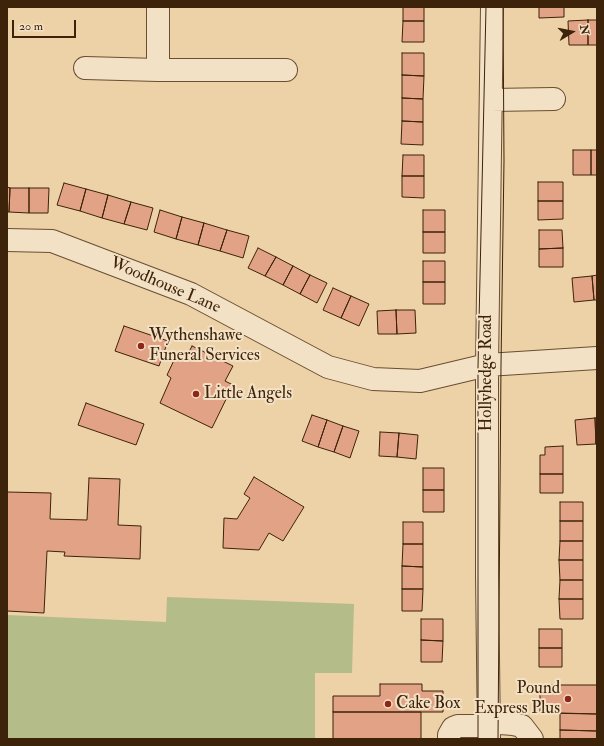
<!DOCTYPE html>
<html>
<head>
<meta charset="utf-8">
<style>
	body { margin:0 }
	#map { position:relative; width:604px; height:746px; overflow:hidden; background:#edd1a7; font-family:"IM FELL Double Pica",serif }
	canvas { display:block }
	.frame { position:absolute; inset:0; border:8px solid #3d230a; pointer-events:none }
	.north { position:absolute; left:552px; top:12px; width:40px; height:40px; -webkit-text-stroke:3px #f3e1c6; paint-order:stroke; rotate:80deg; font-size:11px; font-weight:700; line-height:16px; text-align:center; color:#3d230a }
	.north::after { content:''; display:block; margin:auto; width:14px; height:18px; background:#3d230a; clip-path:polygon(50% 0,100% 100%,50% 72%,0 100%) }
	.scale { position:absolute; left:12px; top:20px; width:64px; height:18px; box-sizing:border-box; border:2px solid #3d230a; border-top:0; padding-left:5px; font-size:12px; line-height:14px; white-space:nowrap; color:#3d230a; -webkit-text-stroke:3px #f3e1c6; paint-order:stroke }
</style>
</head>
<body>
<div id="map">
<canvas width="604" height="746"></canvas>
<div class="frame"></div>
<div class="north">N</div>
<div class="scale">20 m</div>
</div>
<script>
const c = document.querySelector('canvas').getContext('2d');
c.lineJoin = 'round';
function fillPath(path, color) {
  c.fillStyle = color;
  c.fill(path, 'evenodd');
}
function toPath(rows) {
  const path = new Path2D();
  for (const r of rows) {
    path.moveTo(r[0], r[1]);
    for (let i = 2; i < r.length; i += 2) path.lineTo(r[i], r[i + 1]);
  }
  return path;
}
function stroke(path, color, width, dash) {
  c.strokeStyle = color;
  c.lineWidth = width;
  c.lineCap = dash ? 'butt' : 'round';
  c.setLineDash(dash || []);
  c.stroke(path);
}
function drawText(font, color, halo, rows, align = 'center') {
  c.font = font + ' "IM FELL Double Pica",serif';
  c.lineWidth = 4;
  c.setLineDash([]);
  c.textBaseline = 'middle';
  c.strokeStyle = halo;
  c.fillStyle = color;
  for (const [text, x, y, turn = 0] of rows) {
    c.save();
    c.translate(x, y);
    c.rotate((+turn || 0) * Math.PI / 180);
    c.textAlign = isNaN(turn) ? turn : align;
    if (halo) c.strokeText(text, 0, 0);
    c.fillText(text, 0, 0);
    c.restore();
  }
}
fillPath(toPath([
	[167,597,354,604,352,673,315,673,315,739,7,739,7,615,166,622]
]), '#b4bc8a');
const building = toPath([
	[403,7,424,7,424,21,403,21,403,7],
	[539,7,564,7,564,17,539,18,539,7],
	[588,20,597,20,597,45,588,45,588,20],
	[588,20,588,45,569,45,568,21,588,20],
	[403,21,424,21,424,42,402,42,403,21],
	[402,53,424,53,424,76,402,75,402,53],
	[402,75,424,76,423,99,402,98,402,75],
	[402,98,423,99,423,122,402,121,402,98],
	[402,121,423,122,423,145,401,144,402,121],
	[573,150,591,150,591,175,573,175,573,150],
	[591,150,597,150,597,175,591,175,591,150],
	[403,155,424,155,424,176,402,176,403,155],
	[402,176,424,176,424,198,402,197,402,176],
	[538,182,563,182,563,201,538,201,538,182],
	[64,183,86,189,80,211,57,205,64,183],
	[7,187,10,188,9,212,7,212,7,187],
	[10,188,29,188,29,213,9,212,10,188],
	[29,188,49,188,48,213,29,213,29,188],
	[86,189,108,195,102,218,80,211,86,189],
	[108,195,131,202,124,224,102,218,108,195],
	[538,201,563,201,563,219,538,220,538,201],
	[131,202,153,208,147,230,124,224,131,202],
	[160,210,182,217,176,239,154,232,160,210],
	[423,210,445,210,445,232,423,232,423,210],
	[182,217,204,223,198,245,176,239,182,217],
	[204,223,227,230,220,251,198,245,204,223],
	[227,230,249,236,243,258,220,251,227,230],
	[539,230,562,230,563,248,539,249,539,230],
	[423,232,445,232,445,253,423,253,423,232],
	[258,248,276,257,265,276,248,268,258,248],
	[563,248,563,267,539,267,539,249,563,248],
	[276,257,293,266,283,285,265,276,276,257],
	[423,261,445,261,445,282,423,282,423,261],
	[293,266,310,275,300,294,283,285,293,266],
	[310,275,327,283,317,303,300,294,310,275],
	[597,275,597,300,594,300,592,276,597,275],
	[592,276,594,300,574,302,572,278,592,276],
	[423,282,445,282,445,304,423,304,423,282],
	[333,288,351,296,341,318,323,310,333,288],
	[351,296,369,304,359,326,341,318,351,296],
	[396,310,415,310,416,333,397,334,396,310],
	[396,310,397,334,378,334,377,311,396,310],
	[124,326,168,341,159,366,115,351,124,326],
	[192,346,233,366,225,381,233,385,212,428,160,403,171,378,167,375,176,356,185,360,192,346],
	[86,403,144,424,136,445,78,425,86,403],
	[312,415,327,420,318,447,302,441,312,415],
	[595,418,596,444,577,445,575,420,595,418],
	[595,418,597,418,596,444,595,418],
	[327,420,343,426,334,452,318,447,327,420],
	[343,426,359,431,350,458,334,452,343,426],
	[380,432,399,433,397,457,379,456,380,432],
	[399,433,418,435,416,459,397,457,399,433],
	[563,446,563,474,540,474,540,455,545,455,545,447,563,446],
	[423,468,444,468,444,490,423,490,423,468],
	[540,474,563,474,563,493,540,493,540,474],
	[254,477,304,507,283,541,269,533,259,550,223,548,224,518,237,519,250,498,244,494,254,477],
	[89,478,120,479,118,525,141,526,140,559,64,556,65,552,47,551,44,613,7,611,7,492,51,493,50,519,87,520,89,478],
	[423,490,444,490,444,512,423,512,423,490],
	[560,502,583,502,583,521,560,521,560,502],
	[560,521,583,521,583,541,560,541,560,521],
	[403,522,423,522,423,544,403,544,403,522],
	[560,541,583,541,583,560,559,560,560,541],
	[403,544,423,544,423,567,402,566,403,544],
	[559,560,583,560,583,580,560,580,559,560],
	[402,566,423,567,423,589,402,589,402,566],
	[560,580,583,580,583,599,559,599,560,580],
	[402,589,423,589,422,611,402,611,402,589],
	[559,599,583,599,583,619,560,619,559,599],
	[421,619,443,619,443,641,421,640,421,619],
	[539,629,562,629,562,648,539,648,539,629],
	[421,640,443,641,442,662,421,662,421,640],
	[539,648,562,648,562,667,539,667,539,648],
	[380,684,422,684,422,691,443,691,443,712,333,712,333,696,380,696,380,684],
	[540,685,597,685,597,714,540,713,540,685],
	[333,712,421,712,421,739,333,739,333,712],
	[560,713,597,714,597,731,560,730,560,713],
	[560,730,597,731,597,739,560,739,560,730]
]);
fillPath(building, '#e1a285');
stroke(building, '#3d230a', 1);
const minor = toPath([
	[85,68,158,70,158,7],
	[158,70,286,70],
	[491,100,554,99],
	[7,240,52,241,191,294,328,367,373,379,420,381,487,365,597,358],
	[488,722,513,724,522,726,532,739],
	[449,739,449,735,453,728,458,726,489,726],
	[489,739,487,575,487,365,492,7]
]);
stroke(minor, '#694e31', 24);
stroke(minor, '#f3e1c6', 22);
stroke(toPath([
	[478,739,478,367,486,7],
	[498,739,501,365,504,161,503,7]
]), '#3d230a', 1);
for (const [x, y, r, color] of [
	[141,346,4,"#8f2418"],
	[196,394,4,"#8f2418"],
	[568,699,4,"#8f2418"],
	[388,704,4,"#8f2418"]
]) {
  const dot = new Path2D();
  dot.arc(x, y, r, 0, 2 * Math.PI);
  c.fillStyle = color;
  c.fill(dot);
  stroke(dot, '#f3e1c6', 1.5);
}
drawText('17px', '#3d230a', '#f3e1c6', [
	["Woodhouse Lane",165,286,23],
	["Hollyhedge Road",487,373,-90]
]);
drawText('17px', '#3d230a', '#f3e1c6', [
	["Wythenshawe",149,336],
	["Funeral Services",149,356],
	["Little Angels",204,394],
	["Pound",560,689,"right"],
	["Express Plus",560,709,"right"],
	["Cake Box",396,704]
], 'left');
</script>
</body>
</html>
